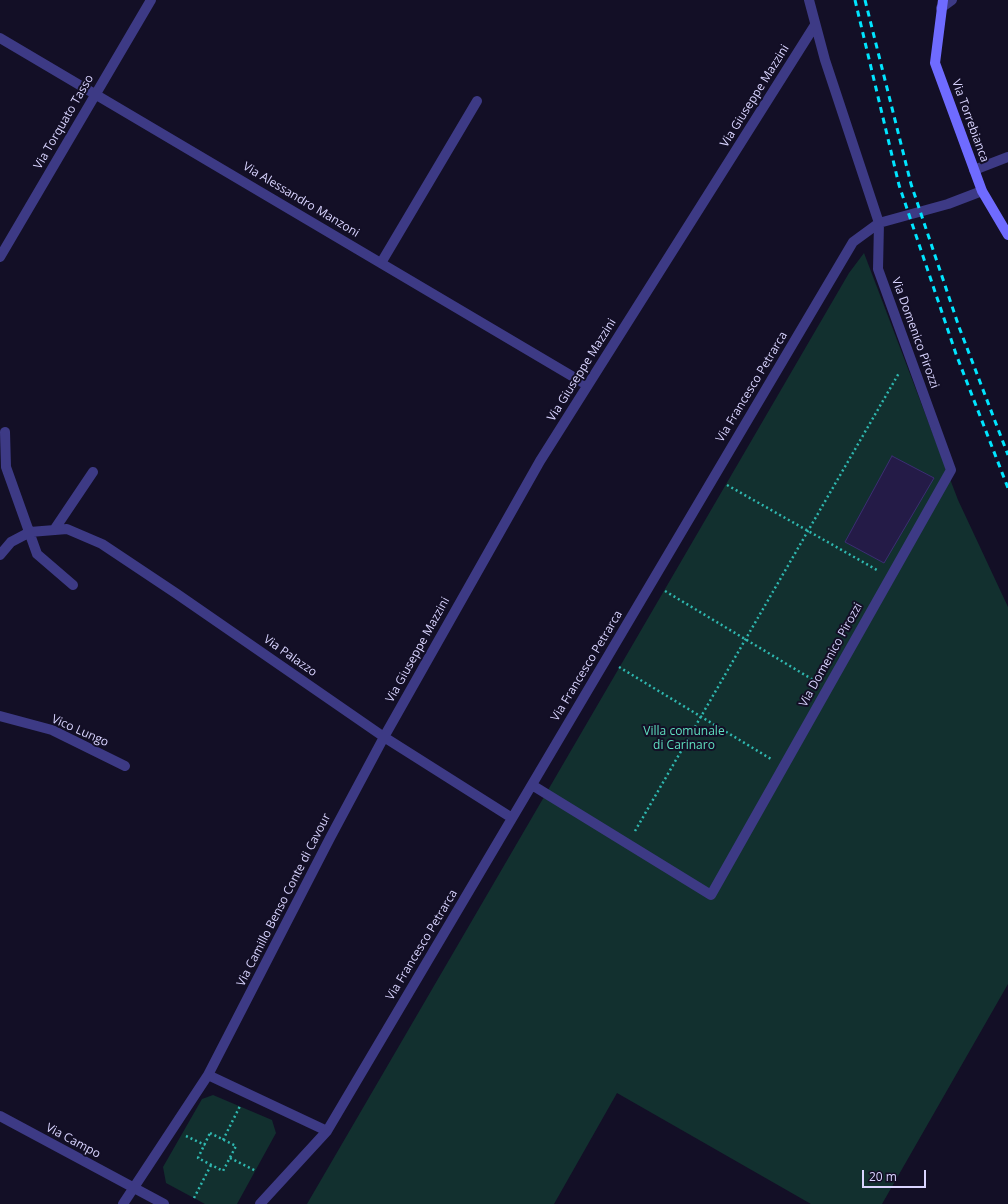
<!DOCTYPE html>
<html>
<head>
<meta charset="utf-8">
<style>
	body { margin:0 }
	#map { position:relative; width:1008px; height:1204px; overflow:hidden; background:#130f26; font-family:"Open Sans",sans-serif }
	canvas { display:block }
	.scale { position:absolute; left:862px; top:1170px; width:64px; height:18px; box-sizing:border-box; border:2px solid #d9d4ff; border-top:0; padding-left:5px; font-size:12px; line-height:14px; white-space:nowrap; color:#d9d4ff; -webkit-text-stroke:3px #130f26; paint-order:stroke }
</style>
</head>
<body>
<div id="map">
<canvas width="1008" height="1204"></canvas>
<div class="scale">20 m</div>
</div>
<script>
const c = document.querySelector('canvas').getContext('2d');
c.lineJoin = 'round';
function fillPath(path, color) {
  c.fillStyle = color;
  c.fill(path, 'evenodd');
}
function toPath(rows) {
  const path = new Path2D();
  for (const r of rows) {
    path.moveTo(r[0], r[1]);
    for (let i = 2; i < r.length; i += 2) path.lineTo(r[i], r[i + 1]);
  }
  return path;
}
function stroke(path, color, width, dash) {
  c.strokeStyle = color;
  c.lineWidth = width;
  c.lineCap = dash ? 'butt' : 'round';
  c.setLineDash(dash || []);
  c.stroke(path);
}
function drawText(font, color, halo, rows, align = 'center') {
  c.font = font + ' "Open Sans",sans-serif';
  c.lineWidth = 4;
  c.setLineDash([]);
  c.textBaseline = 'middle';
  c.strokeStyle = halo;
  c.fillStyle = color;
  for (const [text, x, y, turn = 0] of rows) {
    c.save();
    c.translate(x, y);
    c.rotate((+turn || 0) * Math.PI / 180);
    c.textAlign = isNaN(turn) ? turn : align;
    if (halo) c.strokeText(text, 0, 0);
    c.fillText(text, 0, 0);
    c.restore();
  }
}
fillPath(toPath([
	[864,253,958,500,1008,607,1008,984,882,1204,811,1204,617,1093,554,1204,307,1204,849,273],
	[213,1095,272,1120,276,1133,237,1204,205,1204,166,1183,163,1167,202,1099]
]), '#12302f');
const building = toPath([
	[892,456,934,478,884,563,845,542,892,456]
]);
fillPath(building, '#241b47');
stroke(building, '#3b2d73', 1);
stroke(toPath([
	[727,485,877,570],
	[665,591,815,681],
	[619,667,771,759],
	[635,831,899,373],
	[210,1133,236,1146,223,1171,198,1158,210,1133],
	[186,1136,205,1145],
	[223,1140,240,1106],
	[230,1158,256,1171],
	[194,1198,211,1165]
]), '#2fb8b0', 2.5, [2, 3]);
stroke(toPath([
	[941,8,952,0],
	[0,38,587,385],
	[974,170,1008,157],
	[0,257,151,0],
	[381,263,477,101],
	[5,432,6,467,37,554,73,585],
	[54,530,93,472],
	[0,555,11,542,30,532,67,529,102,544,177,594,384,737,512,818],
	[0,716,52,730,125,766],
	[532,785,711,895,951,470,878,269,879,223,825,60,809,0],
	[208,1075,330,838,384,737,540,461,815,25],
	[0,1116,164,1204],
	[123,1204,208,1075,327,1131],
	[260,1204,327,1131,853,242,879,223,948,204,982,191]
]), '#3d3a85', 10);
stroke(toPath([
	[943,0,935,63,982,191,1008,235]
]), '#6f6bff', 10);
stroke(toPath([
	[855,0,899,185,956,354,1008,488],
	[865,0,911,184,959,327,1008,455]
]), '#00e5ff', 3, [6, 5]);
drawText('12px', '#d9d4ff', '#130f26', [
	["Via Giuseppe Mazzini",755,96,-58],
	["Via Torrebianca",970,121,70],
	["Via Torquato Tasso",64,122,-60],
	["Via Alessandro Manzoni",301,200,31],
	["Via Domenico Pirozzi",915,333,70],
	["Via Giuseppe Mazzini",582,370,-58],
	["Via Francesco Petrarca",752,387,-59],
	["Via Giuseppe Mazzini",418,650,-61],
	["Via Domenico Pirozzi",831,655,-61],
	["Via Palazzo",290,656,35],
	["Via Francesco Petrarca",587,666,-59],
	["Vico Lungo",80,731,24],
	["Via Camillo Benso Conte di Cavour",284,900,-63],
	["Via Francesco Petrarca",422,945,-59],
	["Via Campo",73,1141,28]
]);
drawText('12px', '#5fe0c0', '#130f26', [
	["Villa comunale",684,732],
	["di Carinaro",684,746]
]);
</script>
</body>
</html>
